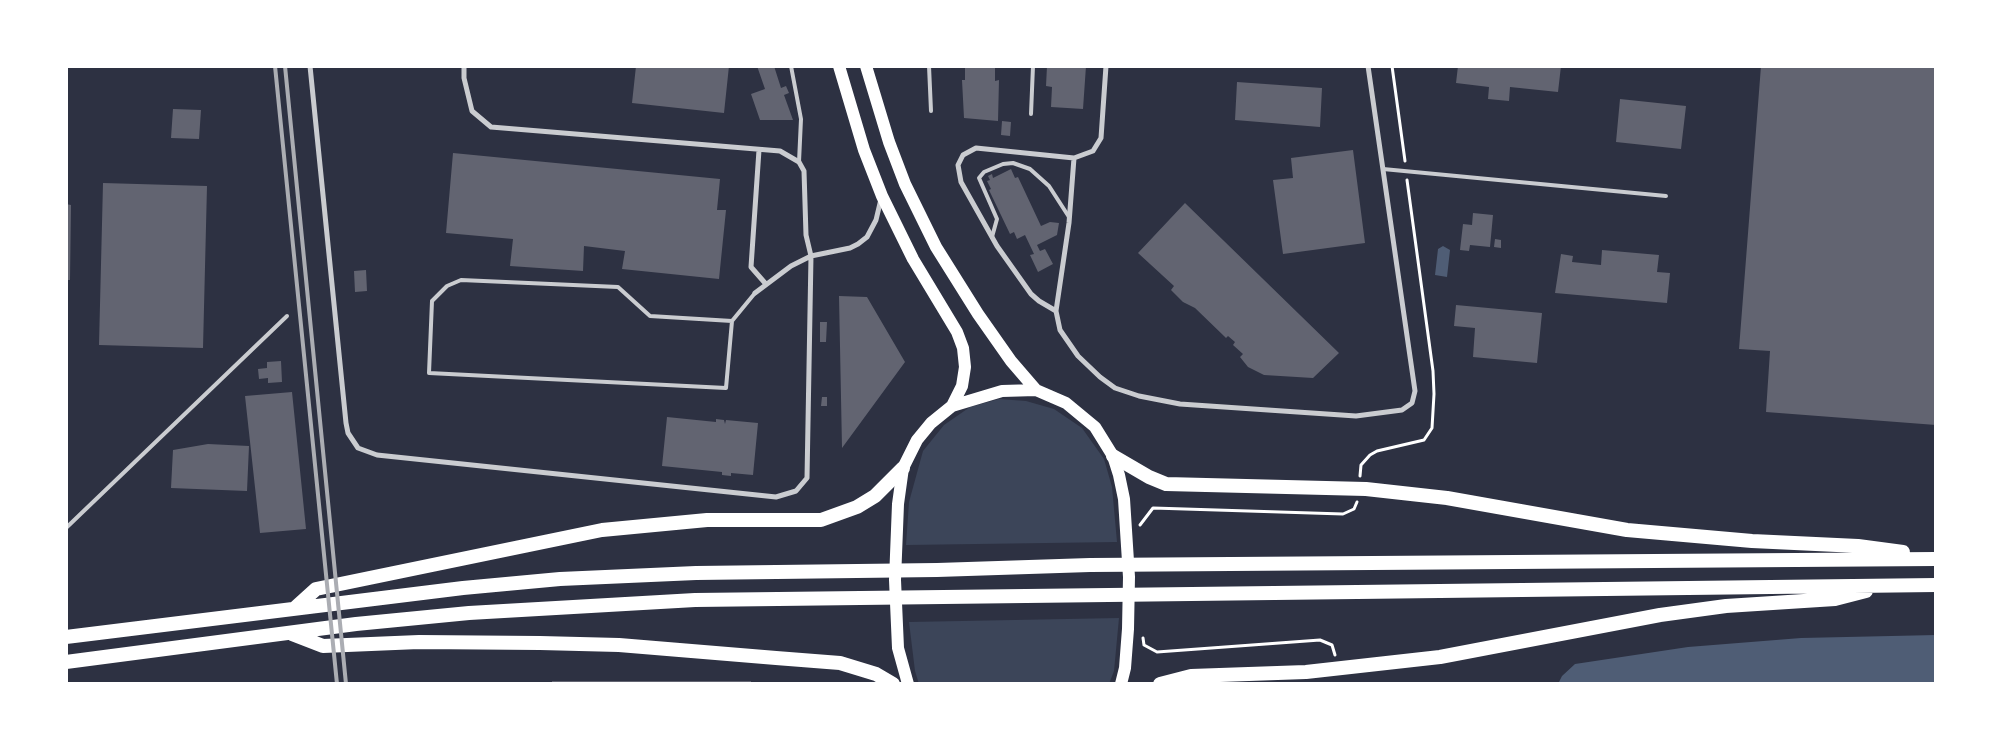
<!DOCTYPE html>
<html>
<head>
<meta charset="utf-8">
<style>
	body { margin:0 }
	#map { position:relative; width:2002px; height:750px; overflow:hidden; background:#2d3142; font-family:Mulish,sans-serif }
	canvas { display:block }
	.frame { position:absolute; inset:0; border:68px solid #fff; pointer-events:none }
</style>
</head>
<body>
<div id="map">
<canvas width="2002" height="750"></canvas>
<div class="frame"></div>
</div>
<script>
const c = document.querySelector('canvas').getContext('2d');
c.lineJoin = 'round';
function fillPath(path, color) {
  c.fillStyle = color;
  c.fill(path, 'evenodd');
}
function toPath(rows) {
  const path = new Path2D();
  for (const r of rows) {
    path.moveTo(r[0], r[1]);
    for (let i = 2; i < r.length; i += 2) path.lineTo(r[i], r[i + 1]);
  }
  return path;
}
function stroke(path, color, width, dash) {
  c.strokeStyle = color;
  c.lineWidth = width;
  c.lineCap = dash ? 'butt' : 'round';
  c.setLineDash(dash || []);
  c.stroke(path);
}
fillPath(toPath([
	[999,399,1026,401,1054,409,1082,428,1104,459,1112,487,1117,542,906,545,909,502,923,451,944,425,970,407],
	[1119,618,1114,671,1109,684,919,684,915,671,909,622]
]), '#3c4559');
fillPath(toPath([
	[1443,246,1450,250,1447,277,1435,275,1438,249],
	[1936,635,1936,684,1558,684,1562,676,1575,664,1688,647,1801,638]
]), '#4f5d75');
fillPath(toPath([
	[636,66,729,66,724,113,632,103],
	[757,66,774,66,781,88,786,86,789,93,784,95,793,120,760,120,751,94,765,89],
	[965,66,995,66,995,81,999,80,998,121,964,118,962,80,965,80],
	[1047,66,1086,66,1083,109,1051,107,1052,87,1046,86],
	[1458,66,1561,66,1558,92,1510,87,1509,101,1488,99,1489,87,1456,83],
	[1761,66,1936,67,1936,425,1766,412,1770,351,1739,349],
	[1237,82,1322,88,1320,127,1235,120],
	[1620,99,1686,106,1681,149,1616,142],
	[173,109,201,110,199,139,171,138],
	[1002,121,1011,122,1010,136,1001,135],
	[1353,150,1365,243,1283,254,1273,180,1293,178,1291,158],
	[453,153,720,179,717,210,726,210,719,279,622,269,625,251,584,246,583,271,510,266,513,239,446,233],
	[1011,169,1015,178,1018,177,1041,226,1050,222,1059,223,1057,235,1037,245,1040,251,1045,249,1053,264,1038,272,1030,255,1034,254,1025,235,1017,239,1014,232,1010,234,989,190,991,189,987,181,990,180,988,176,992,174,993,178],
	[103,183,207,186,203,348,99,345],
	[1185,203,1339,353,1313,378,1264,375,1248,367,1240,357,1243,354,1233,345,1235,342,1228,336,1226,338,1224,336,1195,308,1183,302,1171,290,1174,286,1138,253],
	[66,204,71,205,70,280,66,280],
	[1473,213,1493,215,1490,247,1470,245,1469,251,1460,250,1463,224,1472,225],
	[1495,239,1501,240,1501,248,1494,247],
	[1602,250,1659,255,1657,272,1670,273,1667,303,1555,293,1561,254,1573,256,1572,262,1601,265],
	[366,270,367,291,355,292,354,271],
	[839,296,867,297,905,362,842,448],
	[1456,305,1542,313,1537,363,1473,357,1475,328,1454,326],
	[820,322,827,322,826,342,820,342],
	[281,361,282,382,268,383,268,378,259,379,258,369,267,368,267,362],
	[292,392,306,529,260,533,245,396],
	[822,397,827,397,827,406,821,406],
	[667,417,716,422,716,419,724,420,725,424,726,420,758,423,753,475,731,473,731,476,722,475,722,472,662,466],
	[208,444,249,446,247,491,171,488,173,450],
	[552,681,751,681,751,684,552,684]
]), '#626471');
stroke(toPath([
	[1392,66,1405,161],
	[1360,476,1361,465,1370,455,1377,451,1424,440,1432,428,1434,394,1433,371,1407,180],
	[1140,525,1153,508,1343,514,1354,509,1357,502],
	[1143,638,1144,645,1157,652,1320,640,1332,645,1335,655]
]), '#fff', 3);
stroke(toPath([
	[791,66,801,119,799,162],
	[929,66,931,111],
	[1031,114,1033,66],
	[1383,169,1666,196],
	[992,237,997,219,979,178,984,172,1003,164,1013,163,1030,169,1049,186,1069,217],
	[732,321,650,316,618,287,461,280,447,286,432,301,429,373,726,388,732,321,755,293],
	[66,528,287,316]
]), '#caccd0', 4);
stroke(toPath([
	[310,66,346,423,348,433,358,448,377,455,776,497,796,491,807,478,811,256,806,235,804,171,799,162,780,151,491,127,472,111,464,78,464,66],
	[759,150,751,267,765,283],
	[1074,158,1069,223,1056,311,1060,330,1078,356,1100,377,1115,388,1139,396,1180,404,1356,416,1402,410,1412,403,1415,391,1368,66],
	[755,293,791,266,811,256,850,248,858,244,867,237,876,220,881,199],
	[1056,311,1039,301,1031,294,997,246,961,182,958,165,963,155,976,148,1074,158,1093,151,1101,138,1106,66]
]), '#caccd0', 5);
stroke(toPath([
	[839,66,864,150,882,196,913,259,957,332,963,348,965,367,962,386,952,406],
	[866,66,889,142,905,184,936,247,978,314,1011,361,1036,390],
	[908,684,898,648,895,580,898,504,903,468,917,440,931,423,952,406,1002,391,1036,390,1066,403,1095,427,1113,456,1119,475,1124,499,1129,577,1128,629,1125,668,1121,684]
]), '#fff', 12);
stroke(toPath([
	[1113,456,1149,477,1166,484,1366,489,1447,498,1627,530,1752,541,1858,546,1903,552],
	[295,608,316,589,602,530,707,520,821,520,857,507,875,496,903,468],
	[292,634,323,646,419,642,540,643,619,645,776,658,840,663,876,674,893,684],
	[66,637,463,588,560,579,696,573,937,570,1090,565,1936,559],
	[66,662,356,624,469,613,695,600,1936,585],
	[1160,684,1191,676,1306,672,1440,657,1660,615,1726,606,1835,599,1866,591]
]), '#fff', 14);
stroke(toPath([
	[275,66,337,684],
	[285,66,346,684]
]), '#abadb3', 4);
</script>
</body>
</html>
